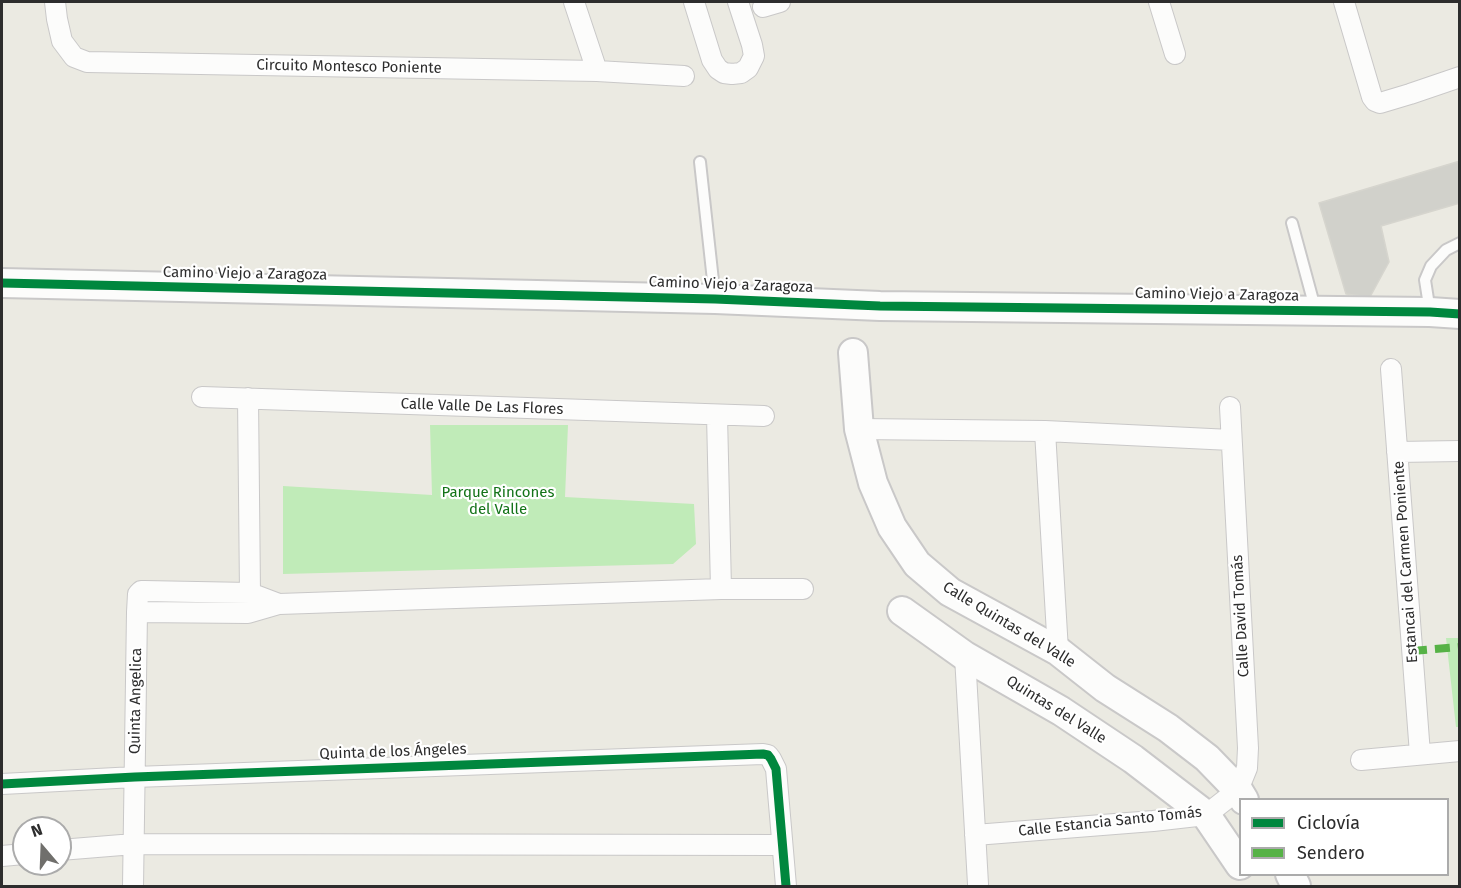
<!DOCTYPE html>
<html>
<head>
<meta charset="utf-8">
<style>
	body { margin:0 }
	#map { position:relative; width:1461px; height:888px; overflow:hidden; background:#ebeae2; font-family:"Fira Sans",sans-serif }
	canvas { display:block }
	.frame { position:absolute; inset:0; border:3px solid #2d2d2d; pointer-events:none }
	.legend { position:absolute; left:1239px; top:798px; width:210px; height:78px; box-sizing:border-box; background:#fff; border:2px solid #ababab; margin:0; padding:8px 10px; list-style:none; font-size:18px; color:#2d2d2d }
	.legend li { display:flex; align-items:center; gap:12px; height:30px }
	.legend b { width:30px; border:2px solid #ababab }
	.north { position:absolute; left:12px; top:816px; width:60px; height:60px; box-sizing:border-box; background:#fff; border:2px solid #ababab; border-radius:50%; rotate:341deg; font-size:16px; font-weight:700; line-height:24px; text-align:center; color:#2d2d2d }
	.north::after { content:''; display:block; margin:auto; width:21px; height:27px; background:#706f6c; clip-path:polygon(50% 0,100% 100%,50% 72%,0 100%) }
</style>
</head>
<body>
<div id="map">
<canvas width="1461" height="888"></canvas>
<div class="frame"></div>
<ul class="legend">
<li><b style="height:8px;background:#00873e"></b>Ciclovía</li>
<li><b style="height:8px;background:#56b246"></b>Sendero</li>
</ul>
<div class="north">N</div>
</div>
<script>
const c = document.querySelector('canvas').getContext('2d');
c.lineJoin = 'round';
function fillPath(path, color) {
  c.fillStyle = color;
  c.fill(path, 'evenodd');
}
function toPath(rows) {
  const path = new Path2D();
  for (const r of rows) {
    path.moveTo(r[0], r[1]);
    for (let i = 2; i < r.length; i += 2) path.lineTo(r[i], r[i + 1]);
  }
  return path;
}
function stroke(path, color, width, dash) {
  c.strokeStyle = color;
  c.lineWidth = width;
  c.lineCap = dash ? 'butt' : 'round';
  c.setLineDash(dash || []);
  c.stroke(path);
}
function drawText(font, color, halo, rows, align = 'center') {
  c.font = font + ' "Fira Sans",sans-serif';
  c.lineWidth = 4.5;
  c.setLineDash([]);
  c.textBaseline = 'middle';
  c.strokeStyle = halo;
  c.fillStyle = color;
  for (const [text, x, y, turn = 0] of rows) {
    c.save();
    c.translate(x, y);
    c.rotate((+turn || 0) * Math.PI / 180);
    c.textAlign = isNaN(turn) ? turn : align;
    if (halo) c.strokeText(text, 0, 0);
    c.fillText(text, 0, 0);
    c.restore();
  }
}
fillPath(toPath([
	[430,425,568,425,565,497,694,504,696,544,673,564,283,574,283,486,432,495],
	[1446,638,1459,638,1459,727,1456,727]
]), '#c0ebb8');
const building = toPath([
	[1460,161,1460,203,1381,226,1389,262,1370,297,1346,294,1319,203,1460,161]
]);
fillPath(building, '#d1d1cb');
stroke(building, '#d6d5ce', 1.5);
const lane = toPath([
	[700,162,715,299],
	[1292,223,1315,308],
	[1430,312,1425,280,1431,266,1446,250,1460,243]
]);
const street = toPath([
	[55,2,57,19,62,41,74,57,87,62,597,71,684,76],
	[574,2,597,71],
	[694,2,712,60,718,69,724,73,732,74,741,73,748,68,754,56,752,45,738,2],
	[1159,2,1175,54],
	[1344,2,1372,97,1375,101,1380,103,1410,94,1460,77],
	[763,7,780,2],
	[1391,369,1420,754],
	[202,397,764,416],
	[248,398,250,593,249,605],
	[717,415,721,589],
	[859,429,1045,431,1231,440],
	[1045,431,1058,651],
	[1397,452,1460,451],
	[137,612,248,613,279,604,721,589,803,589],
	[965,656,978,884],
	[1361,760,1460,751],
	[2,784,135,777,763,754,768,755,771,759,776,769,786,886],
	[975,835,1153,821,1206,815,1238,790,1247,768,1248,748,1230,407],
	[60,850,134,844,782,845],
	[2,856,24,854],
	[133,886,137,612,138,594,141,591,144,591,250,593,279,604]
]);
const secondary = toPath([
	[2,283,715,299,880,306,1430,312,1460,314],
	[853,353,859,429,873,483,892,527,917,564,950,592,1058,651,1105,688,1168,728,1207,758,1238,790,1244,800],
	[902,611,965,656,1061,711,1133,759,1206,815,1240,865],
	[1290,874,1296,886]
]);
stroke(lane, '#c9c8c8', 14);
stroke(street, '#c9c8c8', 22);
stroke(secondary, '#c9c8c8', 32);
stroke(lane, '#fcfcfb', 10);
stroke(street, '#fcfcfb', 20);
stroke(secondary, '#fcfcfb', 28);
stroke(toPath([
	[1412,651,1460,647]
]), '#56b246', 8, [15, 8]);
stroke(toPath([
	[2,283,715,299,880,306,1430,312,1460,314],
	[2,784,135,777,763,754,768,755,771,759,776,769,786,886]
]), '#00873e', 9);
drawText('15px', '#2d2d2d', '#fff', [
	["Circuito Montesco Poniente",349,67,1],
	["Camino Viejo a Zaragoza",245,274,1],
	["Camino Viejo a Zaragoza",731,285,2],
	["Camino Viejo a Zaragoza",1217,295,1],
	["Calle Valle De Las Flores",482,407,2],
	["Estancai del Carmen Poniente",1406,562,-94],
	["Calle David Tomás",1241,616,-93],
	["Calle Quintas del Valle",1009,625,31],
	["Quinta Angelica",136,701,-89],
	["Quintas del Valle",1056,710,32],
	["Quinta de los Ángeles",393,752,-2],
	["Calle Estancia Santo Tomás",1110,822,-6]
]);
drawText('15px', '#137318', '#fff', [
	["Parque Rincones",498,493],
	["del Valle",498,510]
]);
</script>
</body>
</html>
